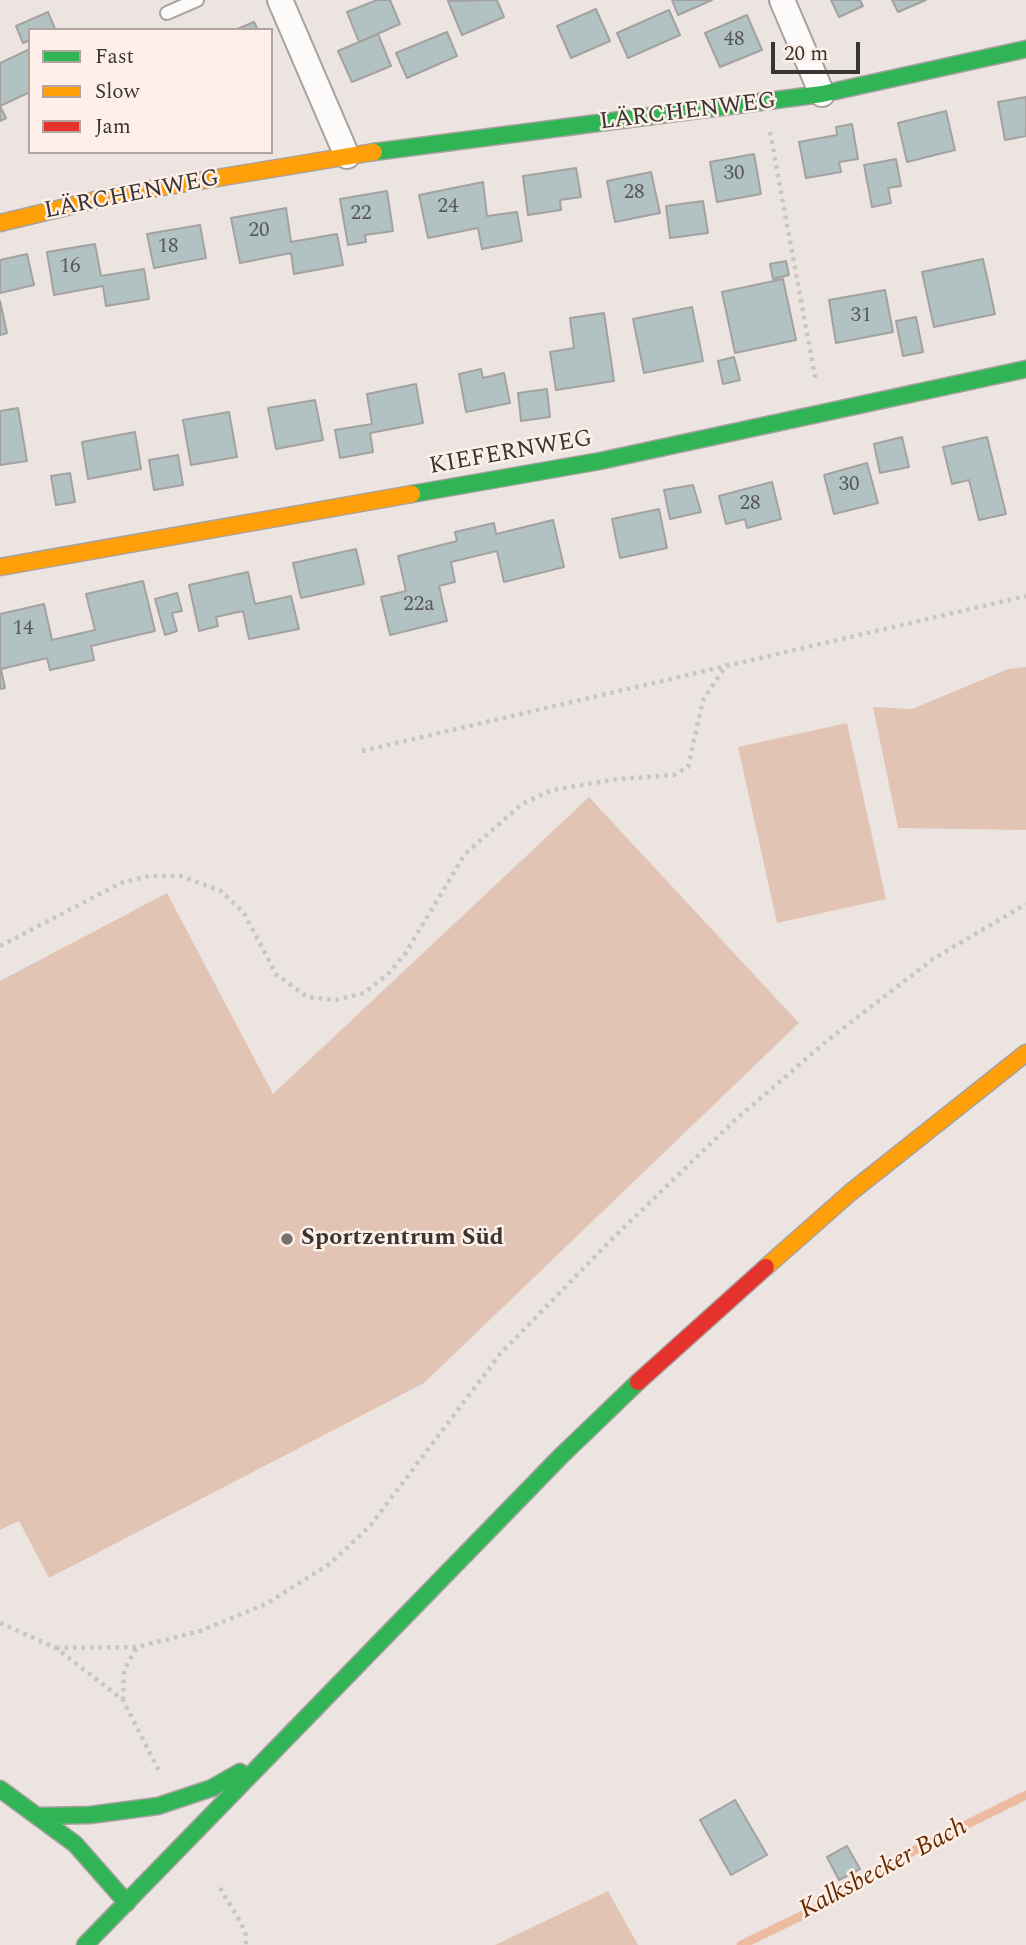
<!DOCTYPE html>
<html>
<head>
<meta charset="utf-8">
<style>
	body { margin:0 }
	#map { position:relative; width:1026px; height:1945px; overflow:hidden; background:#ece4e1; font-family:Spectral,serif }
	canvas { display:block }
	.legend { position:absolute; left:28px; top:28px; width:245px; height:126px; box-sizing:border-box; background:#fef0e9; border:2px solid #b0a5a0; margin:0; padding:9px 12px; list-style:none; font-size:21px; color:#3a3532 }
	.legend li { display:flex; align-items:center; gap:14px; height:35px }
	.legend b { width:35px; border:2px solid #b0a5a0 }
	.scale { position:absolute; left:771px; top:42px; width:89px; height:32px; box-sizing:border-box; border:4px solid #3a3532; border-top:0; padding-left:9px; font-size:21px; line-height:24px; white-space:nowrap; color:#3a3532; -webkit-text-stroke:5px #fef0e9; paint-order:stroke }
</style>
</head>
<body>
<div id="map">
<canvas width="1026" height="1945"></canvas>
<ul class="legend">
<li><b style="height:9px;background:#30b455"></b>Fast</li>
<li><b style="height:9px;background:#ff9f0a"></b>Slow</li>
<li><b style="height:9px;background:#e5322d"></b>Jam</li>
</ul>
<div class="scale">20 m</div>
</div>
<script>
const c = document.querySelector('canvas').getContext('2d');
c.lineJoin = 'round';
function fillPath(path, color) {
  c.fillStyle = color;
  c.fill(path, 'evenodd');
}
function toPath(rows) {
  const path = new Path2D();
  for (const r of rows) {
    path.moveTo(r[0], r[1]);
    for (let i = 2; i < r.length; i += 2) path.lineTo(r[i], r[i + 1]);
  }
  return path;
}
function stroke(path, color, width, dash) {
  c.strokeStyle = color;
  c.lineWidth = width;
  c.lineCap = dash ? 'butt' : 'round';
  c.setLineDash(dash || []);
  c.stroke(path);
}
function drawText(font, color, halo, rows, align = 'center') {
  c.font = font + ' Spectral,serif';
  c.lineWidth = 5;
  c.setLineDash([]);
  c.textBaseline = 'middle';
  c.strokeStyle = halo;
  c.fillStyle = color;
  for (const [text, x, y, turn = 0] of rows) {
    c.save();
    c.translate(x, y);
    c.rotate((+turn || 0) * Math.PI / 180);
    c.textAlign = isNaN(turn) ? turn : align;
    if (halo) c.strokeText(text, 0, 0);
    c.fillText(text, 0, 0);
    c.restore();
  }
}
fillPath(toPath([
	[1026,667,1026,830,898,828,873,707,912,709,1008,669],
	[847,723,886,899,777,923,738,747],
	[589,797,799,1023,424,1383,49,1578,19,1521,0,1530,0,981,167,893,273,1094],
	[608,1891,638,1945,495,1945]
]), '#e2c4b5');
stroke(toPath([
	[741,1945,832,1901,913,1851,1026,1795]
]), '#edbba1', 9);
const building = toPath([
	[377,0,390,0,400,24,359,42,347,12,377,0],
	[497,0,504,17,462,35,448,1,497,0],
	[672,0,712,0,678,15,672,0],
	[831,0,860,0,863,6,839,17,831,0],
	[892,0,926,0,898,12,892,0],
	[596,9,610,41,571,58,557,26,596,9],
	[669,10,680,35,628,58,617,33,669,10],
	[48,12,55,29,30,30,30,40,23,43,16,26,48,12],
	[747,15,762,50,720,67,705,33,747,15],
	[254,22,258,30,235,30,254,22],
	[447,32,457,56,407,78,396,53,447,32],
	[378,34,391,66,352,82,338,51,378,34],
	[30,49,30,92,0,106,6,118,0,121,0,63,30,49],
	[1026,97,1026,136,1005,140,998,102,1026,97],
	[946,111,955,150,907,162,898,123,946,111],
	[852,124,858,159,839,162,841,172,806,178,799,142,837,135,836,127,852,124],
	[754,154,761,194,717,202,710,162,754,154],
	[896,159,901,186,888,188,891,203,872,207,864,165,896,159],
	[576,168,581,197,560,200,561,210,528,215,523,176,576,168],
	[651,172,660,213,615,222,607,181,651,172],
	[483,182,487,216,517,212,522,241,482,249,478,228,428,238,419,195,483,182],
	[387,191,393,231,365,235,366,242,348,245,340,199,387,191],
	[703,201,708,233,670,238,666,206,703,201],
	[286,208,291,242,337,234,343,265,294,274,291,253,240,263,231,218,286,208],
	[200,225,206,258,154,268,147,234,200,225],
	[95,244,101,276,144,269,149,299,106,306,103,286,54,295,47,252,95,244],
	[27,254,34,285,0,293,0,260,27,254],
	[983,259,995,314,934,327,922,272,983,259],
	[786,261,789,275,773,279,770,264,786,261],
	[783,279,796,340,735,353,722,292,783,279],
	[885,290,893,332,836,343,829,300,885,290],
	[0,301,7,333,0,335,0,301],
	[692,307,703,361,644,373,633,319,692,307],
	[604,313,614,381,556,390,550,352,574,348,570,318,604,313],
	[916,317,923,352,903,356,896,321,916,317],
	[734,357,740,380,723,384,718,361,734,357],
	[481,369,483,378,504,373,510,403,466,412,459,374,481,369],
	[416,384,423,423,370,433,373,452,340,458,335,430,372,424,367,394,416,384],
	[547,389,550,417,521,421,518,393,547,389],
	[315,400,323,440,276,449,268,408,315,400],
	[18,408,27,461,0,465,0,411,18,408],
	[229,412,237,457,191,465,183,420,229,412],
	[135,432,141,469,88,479,82,442,135,432],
	[902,437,909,467,880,473,874,444,902,437],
	[987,437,1006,514,979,520,969,480,952,484,943,447,987,437],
	[178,455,183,485,154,490,149,460,178,455],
	[867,463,878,503,834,514,824,475,867,463],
	[70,473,75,502,56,505,51,476,70,473],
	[772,482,781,519,747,528,745,519,726,524,719,496,772,482],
	[693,485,701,512,670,519,664,490,693,485],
	[659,509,667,548,620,558,612,519,659,509],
	[553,520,564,567,504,582,497,551,451,562,455,582,439,586,447,621,390,635,381,597,406,591,398,556,457,541,455,532,494,523,496,534,553,520],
	[356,549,364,584,301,598,293,563,356,549],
	[248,572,255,604,291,596,299,629,249,639,243,611,216,617,218,626,199,631,189,585,248,572],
	[143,581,155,631,91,646,94,660,50,670,47,658,1,669,5,688,0,689,0,614,44,604,52,640,95,630,86,594,143,581],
	[177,593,182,611,172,613,177,631,165,635,155,599,177,593],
	[735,1800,767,1855,731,1875,700,1820,735,1800],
	[847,1846,860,1869,839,1880,827,1857,847,1846]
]);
fillPath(building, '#b2c2c2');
stroke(building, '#a3a2a1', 2);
const lane = toPath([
	[167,13,197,0]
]);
const street = toPath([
	[280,0,347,156],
	[782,0,822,94]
]);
const fast = toPath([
	[374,152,822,94,1026,49],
	[412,494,600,461,1026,369],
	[0,1789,75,1844,127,1903],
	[40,1816,90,1815,158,1806,212,1788,240,1772],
	[85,1945,561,1456,638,1382]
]);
const slow = toPath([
	[0,223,120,194,374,152],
	[0,567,412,494],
	[766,1267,851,1192,1026,1053]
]);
const jam = toPath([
	[638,1382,766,1267]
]);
stroke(lane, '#a7a19f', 16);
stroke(street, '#a7a19f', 28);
stroke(fast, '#a7a19f', 19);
stroke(slow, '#a7a19f', 19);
stroke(jam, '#a7a19f', 19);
stroke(toPath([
	[770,132,816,382],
	[362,751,1026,596],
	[0,946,121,883,149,876,181,876,221,891,244,913,276,974,307,997,336,1000,364,993,387,975,405,954,465,854,522,804,552,790,618,779,674,775,688,767,703,700,727,664],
	[0,1623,56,1648,123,1700,159,1771],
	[56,1648,137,1647,200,1631,266,1604,331,1563,370,1526,500,1354,612,1239,734,1121,828,1040,933,959,1026,904],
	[123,1700,124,1670,137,1647],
	[220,1888,241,1923,246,1935,246,1945]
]), '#c8c5c3', 4.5, [3.5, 5]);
stroke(lane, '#fcfbfa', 12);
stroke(street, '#fcfbfa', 24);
stroke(fast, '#30b455', 16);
stroke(slow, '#ff9f0a', 16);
stroke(jam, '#e5322d', 16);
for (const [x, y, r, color] of [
	[287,1239,7,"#78726f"]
]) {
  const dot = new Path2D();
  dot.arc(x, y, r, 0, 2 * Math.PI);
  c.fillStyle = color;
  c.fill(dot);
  stroke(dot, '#fef0e9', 2.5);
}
drawText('21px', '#585856', null, [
	["48",734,41],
	["30",734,175],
	["28",634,194],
	["24",448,208],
	["22",361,215],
	["20",259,232],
	["18",168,248],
	["16",70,268],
	["31",861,317],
	["30",849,486],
	["28",750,505],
	["22a",419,606],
	["14",23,630]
]);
drawText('24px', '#3a3532', '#fef0e9', [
	["LÄRCHENWEG",688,113,-7],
	["LÄRCHENWEG",132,196,-11],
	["KIEFERNWEG",511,454,-10]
]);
drawText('bold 24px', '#3a3532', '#fef0e9', [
	["Sportzentrum Süd",301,1239]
], 'left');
drawText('italic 26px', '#682b02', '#fef0e9', [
	["Kalksbecker Bach",884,1870,-28]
]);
</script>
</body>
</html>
